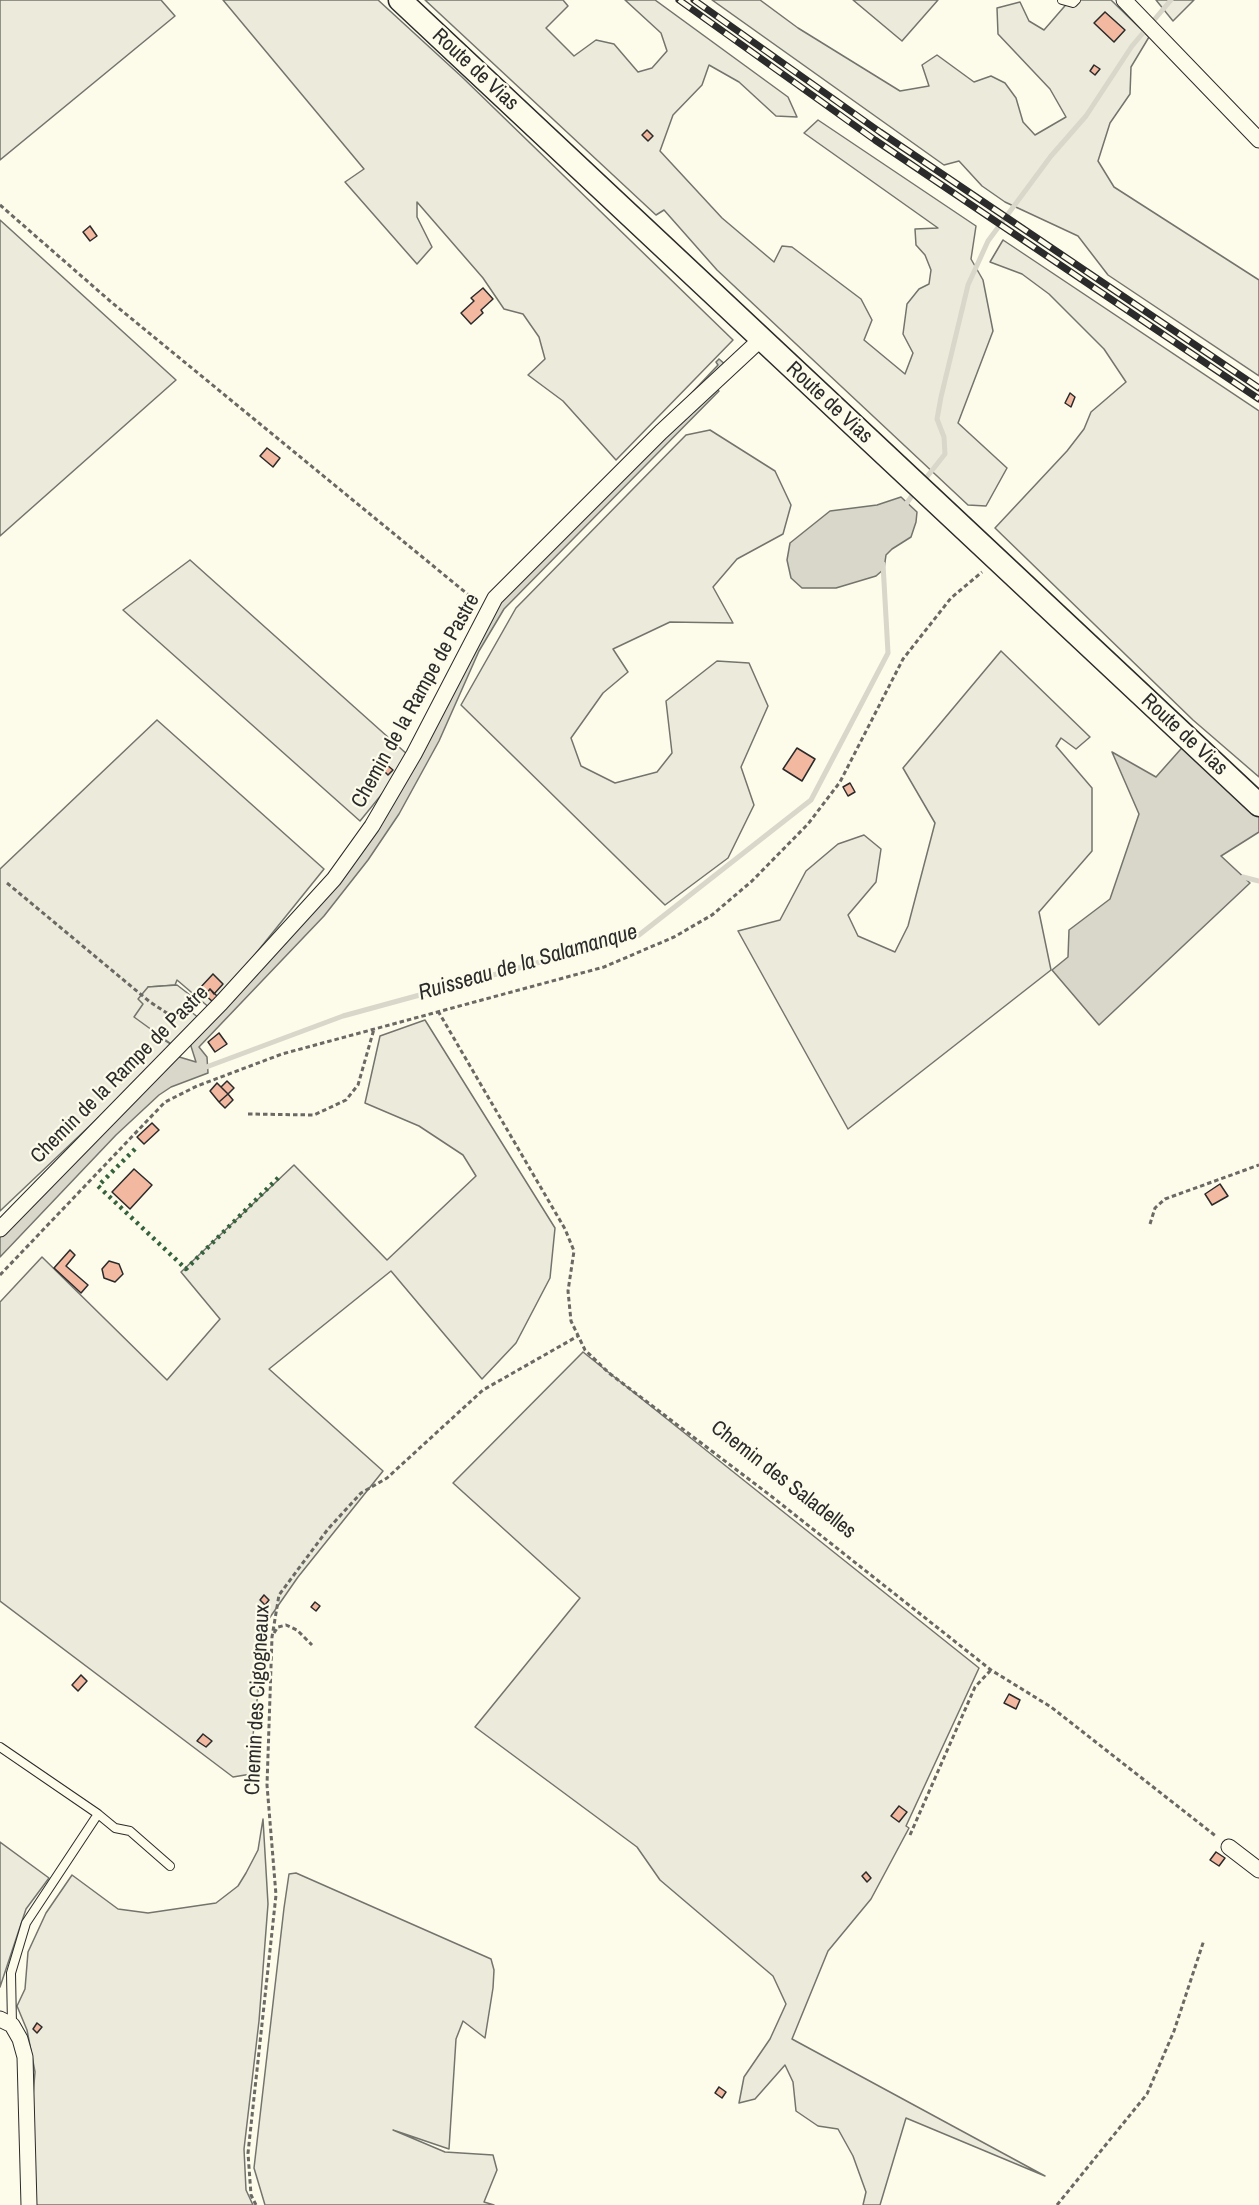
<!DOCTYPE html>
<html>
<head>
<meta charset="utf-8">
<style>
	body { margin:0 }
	canvas { display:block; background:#fdfbea }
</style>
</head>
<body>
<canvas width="1259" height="2205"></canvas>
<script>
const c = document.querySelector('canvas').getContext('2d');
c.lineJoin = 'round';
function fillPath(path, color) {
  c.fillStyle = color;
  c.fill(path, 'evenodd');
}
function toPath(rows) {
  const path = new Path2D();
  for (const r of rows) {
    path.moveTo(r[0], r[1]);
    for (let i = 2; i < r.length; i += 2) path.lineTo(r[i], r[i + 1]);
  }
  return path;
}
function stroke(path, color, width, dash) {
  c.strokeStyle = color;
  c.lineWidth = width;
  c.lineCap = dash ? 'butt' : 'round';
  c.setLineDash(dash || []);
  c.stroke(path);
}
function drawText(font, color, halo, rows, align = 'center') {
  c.font = font + ' "Archivo Narrow",sans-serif';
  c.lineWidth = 4.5;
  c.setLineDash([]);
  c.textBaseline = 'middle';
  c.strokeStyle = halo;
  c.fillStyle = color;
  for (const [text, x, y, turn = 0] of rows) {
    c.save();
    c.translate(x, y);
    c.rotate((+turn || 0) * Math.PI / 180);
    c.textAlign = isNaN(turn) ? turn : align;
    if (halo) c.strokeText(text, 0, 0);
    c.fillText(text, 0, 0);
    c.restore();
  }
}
const green = toPath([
	[0,0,161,0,175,16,0,160,0,0],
	[223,0,378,0,462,77,733,340,616,460,563,401,528,375,545,359,539,337,523,314,504,309,483,278,417,202,417,217,432,247,417,264,345,182,364,169,223,0],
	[425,0,563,0,568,6,546,28,574,56,596,40,614,44,638,72,652,68,667,51,661,33,625,0,655,0,788,97,797,117,776,116,739,82,709,65,702,85,673,115,660,151,722,218,774,262,782,246,792,247,861,299,872,320,864,340,905,374,913,353,903,334,907,304,919,289,929,284,931,270,925,255,916,245,915,229,938,228,804,133,818,120,976,226,971,259,983,280,993,331,958,423,1007,468,986,506,968,505,717,270,664,210,656,215,425,0],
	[712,0,760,0,798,28,900,91,929,86,922,65,937,55,974,82,991,76,1005,83,1016,98,1023,122,1035,135,1066,117,1050,89,998,34,997,8,1020,2,1029,21,1044,30,1070,0,1111,0,1149,37,1131,67,1130,94,1110,123,1098,161,1114,187,1259,280,1259,376,1108,275,1078,236,1005,202,982,186,959,161,944,165,712,0],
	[853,0,938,0,902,41,853,0],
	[1156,0,1194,0,1173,21,1156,0],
	[0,220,176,380,0,536,0,220],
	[1003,240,1259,411,1259,777,1193,720,995,528,1067,451,1084,429,1091,412,1126,382,1104,349,1049,294,1022,274,990,262,1003,240],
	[710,430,775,471,791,505,783,534,737,559,713,587,733,623,670,622,613,649,628,672,603,693,571,738,581,766,615,783,657,772,672,753,666,701,717,661,749,663,768,706,741,767,754,805,728,858,665,905,461,705,516,608,686,435,710,430],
	[190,560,408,755,386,789,360,821,123,610,190,560],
	[1001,651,1090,737,1076,749,1061,738,1056,746,1092,788,1092,851,1039,912,1051,970,848,1129,738,931,780,920,806,871,838,844,864,835,881,849,876,882,848,915,858,936,895,952,908,926,935,823,903,768,1001,651],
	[157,720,324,869,211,1009,177,980,175,985,148,987,143,1004,151,1032,174,1046,0,1211,0,869,157,720],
	[425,1020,555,1228,550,1278,516,1343,482,1379,391,1271,269,1369,383,1471,298,1577,266,1623,252,1744,257,1773,233,1777,0,1601,0,1302,42,1257,167,1380,220,1319,181,1272,294,1165,387,1260,476,1176,463,1155,419,1126,365,1103,380,1036,425,1020],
	[583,1352,979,1668,906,1826,909,1828,871,1899,828,1951,792,2039,1045,2176,906,2118,880,2205,863,2205,866,2192,853,2156,838,2129,818,2126,796,2111,793,2082,785,2065,755,2099,739,2103,744,2077,770,2039,786,2004,773,1976,660,1880,637,1847,475,1727,580,1598,453,1483,583,1352],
	[263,1819,268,1904,259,2021,244,2149,246,2190,253,2205,36,2205,33,2096,35,2072,27,2030,17,2006,25,1989,28,1952,46,1913,72,1875,118,1909,148,1913,216,1903,238,1886,246,1873,258,1850,263,1819],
	[0,1842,49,1878,26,1909,0,1987,0,1842],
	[296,1873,491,1959,494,1970,493,1988,485,2038,463,2021,456,2039,449,2149,393,2130,445,2152,493,2155,497,2170,484,2202,494,2205,265,2205,254,2168,284,1908,289,1874,296,1873]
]);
fillPath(green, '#ecebdb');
stroke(green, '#74746e', 1.5);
const parking = toPath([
	[177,985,190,995,184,1006,200,1019,174,1046,134,1017,143,1004,138,999,148,987,177,985]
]);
fillPath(parking, '#eceadb');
stroke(parking, '#74746e', 1.5);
const water = toPath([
	[719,359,734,372,714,387,719,391,504,609,479,651,439,741,399,814,368,860,324,916,199,1047,207,1057,208,1073,171,1087,159,1095,116,1135,0,1257,0,1234,176,1056,196,1062,189,1040,321,900,501,595,718,365,716,362,719,359],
	[901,497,917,512,916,522,911,537,892,549,886,555,884,569,876,576,836,588,802,588,791,578,787,560,790,543,830,511,877,505,901,497],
	[1188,741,1259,810,1259,832,1221,856,1250,883,1099,1025,1052,970,1068,957,1069,930,1110,899,1139,814,1112,752,1156,777,1188,741]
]);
fillPath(water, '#d8d7c9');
stroke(water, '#74746e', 1.5);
stroke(toPath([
	[922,483,945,454,944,437,937,419,941,397,968,285,988,241,1051,156,1086,116,1132,46,1171,0],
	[904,507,916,490],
	[1243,877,1259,881],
	[201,1069,343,1016,639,935,811,800,888,653,883,564]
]), '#d8d7c9', 5);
const building = toPath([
	[1105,12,1125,30,1114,42,1094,23,1105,12],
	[1094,65,1100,69,1095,75,1090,71,1094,65],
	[647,130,653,136,648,141,642,135,647,130],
	[90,226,97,236,90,241,83,232,90,226],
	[483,288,493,299,481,310,483,313,471,324,461,313,474,301,471,298,483,288],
	[1070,393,1075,397,1071,407,1065,403,1070,393],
	[267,448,280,458,273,467,260,456,267,448],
	[797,748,815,759,802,781,783,769,797,748],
	[387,765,393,770,388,775,382,769,387,765],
	[850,783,855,792,848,796,843,787,850,783],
	[213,974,223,984,214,994,210,989,205,995,199,989,213,974],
	[210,989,218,997,213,1002,205,995,210,989],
	[219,1033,227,1044,215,1052,208,1042,219,1033],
	[227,1081,234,1088,228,1094,221,1087,227,1081],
	[217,1083,228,1094,219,1102,210,1091,217,1083],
	[228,1094,233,1100,225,1108,219,1102,228,1094],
	[152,1123,159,1130,144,1144,137,1137,152,1123],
	[134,1169,152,1185,130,1209,112,1192,134,1169],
	[1220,1184,1228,1196,1212,1205,1205,1194,1220,1184],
	[70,1250,75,1255,66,1266,88,1285,81,1293,54,1268,70,1250],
	[109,1261,119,1264,123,1274,115,1282,104,1278,102,1269,109,1261],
	[264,1595,269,1600,265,1605,260,1600,264,1595],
	[315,1602,320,1606,316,1611,311,1607,315,1602],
	[81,1675,87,1681,78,1691,72,1685,81,1675],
	[1009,1694,1020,1700,1016,1709,1004,1703,1009,1694],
	[203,1734,212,1741,206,1747,197,1741,203,1734],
	[899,1806,907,1812,899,1822,891,1816,899,1806],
	[1216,1852,1225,1858,1219,1866,1210,1860,1216,1852],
	[866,1872,871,1878,867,1882,862,1876,866,1872],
	[37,2023,42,2027,37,2033,33,2029,37,2023],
	[719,2087,726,2092,722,2098,715,2093,719,2087]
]);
fillPath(building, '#f2b8a0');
stroke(building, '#2b2b2b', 1.5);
const lane = toPath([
	[1062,0,1073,3,1076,0],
	[0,1747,98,1814,115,1828,130,1831,170,1866],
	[12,2025,11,1973,26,1923,98,1814]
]);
const street = toPath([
	[1124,0,1259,140],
	[0,1229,221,1003,334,879,372,826,414,754,495,598,661,432,761,339],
	[1229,1847,1259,1870],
	[0,2019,12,2025,20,2039,25,2057,29,2205]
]);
const secondary = toPath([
	[400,0,1259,805]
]);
stroke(lane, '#2b2b2b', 10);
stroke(street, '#2b2b2b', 17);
stroke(secondary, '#2b2b2b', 25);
stroke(toPath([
	[0,205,110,301,476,601],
	[7,883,150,1002,173,1017,186,1018],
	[438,1011,565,1229,574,1251,568,1291,571,1321,585,1350,609,1373,771,1496,991,1670,1051,1707,1217,1837],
	[248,1114,314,1115,346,1100,358,1085,374,1029],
	[1150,1224,1155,1208,1165,1199,1259,1165],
	[0,1275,165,1102,197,1086,282,1054,604,967,674,937,712,915,752,881,808,824,840,782,903,659,951,598,982,572],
	[274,1633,278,1627,286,1625,297,1630,312,1645],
	[910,1835,975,1687,990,1671],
	[256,2205,251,2195,248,2153,276,1895,267,1785,272,1637,279,1595,328,1529,361,1493,387,1478,483,1390,578,1336],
	[1057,2205,1147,2094,1174,2031,1204,1940]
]), '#6a6964', 3, [4.5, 3]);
stroke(lane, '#fdfbea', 8);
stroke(street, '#fdfbea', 15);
stroke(secondary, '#fdfbea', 22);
const rail = toPath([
	[679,0,875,140,1259,399],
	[694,0,880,132,1259,388]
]);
stroke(rail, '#2b2b2b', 7);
stroke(rail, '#fdfbea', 4.5, [14]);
stroke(toPath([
	[135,1149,98,1186,186,1269,279,1177]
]), '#34623c', 4.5, [3, 4.5]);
drawText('21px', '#2b2b2b', '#fdfbea', [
	["Route de Vias",475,70,43],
	["Route de Vias",829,403,43],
	["Chemin de la Rampe de Pastre",416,701,-61],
	["Route de Vias",1184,735,43],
	["Chemin de la Rampe de Pastre",120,1075,-45],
	["Chemin des Saladelles",783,1480,38],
	["Chemin des Cigogneaux",258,1700,-87]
]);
drawText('italic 22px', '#2b2b2b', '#fdfbea', [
	["Ruisseau de la Salamanque",528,963,-16]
]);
</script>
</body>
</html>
